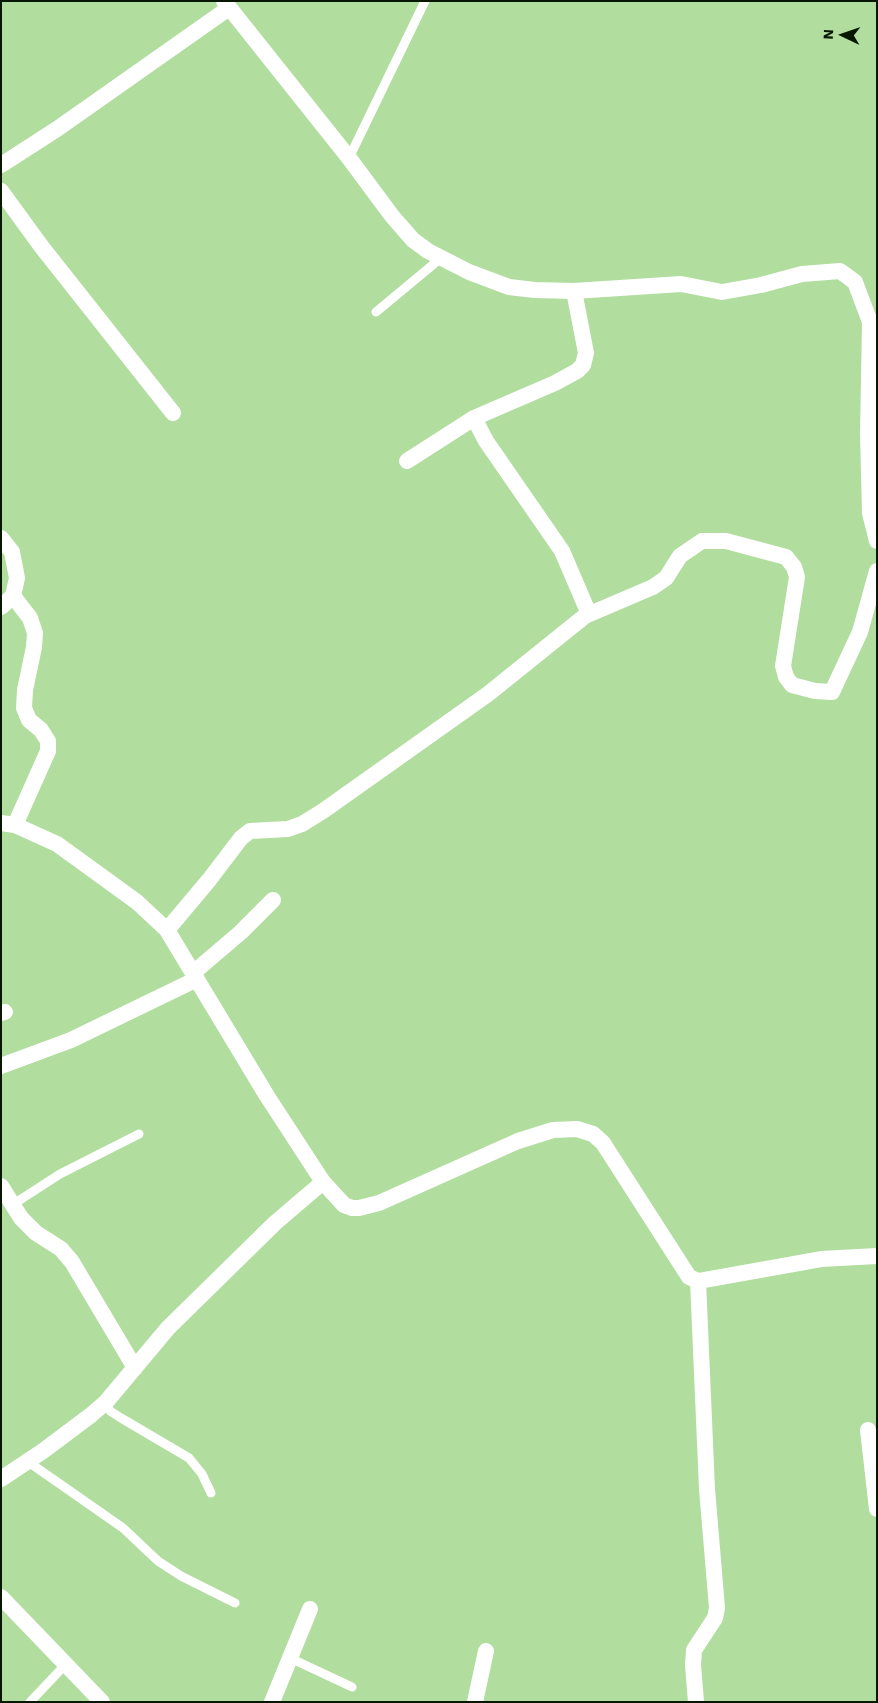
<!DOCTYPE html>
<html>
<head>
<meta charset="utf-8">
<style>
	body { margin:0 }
	#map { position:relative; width:878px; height:1703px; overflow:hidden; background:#b1dd9e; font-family:"Work Sans",sans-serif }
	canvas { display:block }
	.frame { position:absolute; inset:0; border:2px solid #071702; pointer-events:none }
	.north { position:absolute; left:818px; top:10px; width:50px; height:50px; -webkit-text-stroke:4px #b1dd9e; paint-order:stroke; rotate:273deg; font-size:14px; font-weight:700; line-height:20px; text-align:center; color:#071702 }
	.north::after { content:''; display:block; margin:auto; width:18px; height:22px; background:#071702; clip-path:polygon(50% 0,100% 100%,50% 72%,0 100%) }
</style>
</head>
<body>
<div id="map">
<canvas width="878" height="1703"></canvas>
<div class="frame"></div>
<div class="north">N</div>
</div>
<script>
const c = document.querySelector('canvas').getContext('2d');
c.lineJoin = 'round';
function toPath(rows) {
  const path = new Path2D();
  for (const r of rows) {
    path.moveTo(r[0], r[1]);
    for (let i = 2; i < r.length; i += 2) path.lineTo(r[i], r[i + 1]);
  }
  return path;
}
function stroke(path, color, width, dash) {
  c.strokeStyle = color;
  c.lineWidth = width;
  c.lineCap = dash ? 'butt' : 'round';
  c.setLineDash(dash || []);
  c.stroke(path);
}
stroke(toPath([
	[349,158,425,1],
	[376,312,441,258],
	[12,1205,60,1174,139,1134],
	[106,1402,110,1411,121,1418,189,1458,202,1474,211,1493],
	[27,1461,123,1528,158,1561,181,1576,235,1603],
	[290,1658,352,1687],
	[30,1702,66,1664]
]), '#fff', 9);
stroke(toPath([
	[224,1,349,158,392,216,413,240,428,251,469,272,509,287,535,290,574,291,681,284,722,292,761,285,802,274,840,271,855,282,870,322,868,434,870,513,877,541],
	[1,165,57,129,229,8],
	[1,191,41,246,173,413],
	[474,418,486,441,562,551,589,614],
	[407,461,474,418,555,383,577,371,583,365,586,353,574,291],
	[1,538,12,552,17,578,13,596,1,607],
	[13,596,30,618,35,633,34,647,25,690,24,708,29,720,41,730,48,741,48,751,15,825],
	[1,823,15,825,57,844,137,902,167,930,267,1096,323,1182,344,1205,352,1208,359,1208,379,1203,518,1141,553,1130,577,1129,593,1134,603,1143,689,1277,698,1281,821,1259,877,1256],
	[167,930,209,880,241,838,250,831,288,829,302,824,323,811,488,694,585,616,653,587,666,578,680,556,702,541,726,541,786,557,794,567,797,577,783,666,786,677,792,685,815,691,832,692,860,632,877,571],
	[193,973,241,932,273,900],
	[1,1013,5,1012],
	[1,1066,71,1040,197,979],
	[1,1186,21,1218,36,1233,61,1249,72,1262,135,1368],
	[868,1430,877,1509],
	[1,1479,43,1451,91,1415,106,1402,168,1328,275,1223,323,1182],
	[1,1597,102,1702],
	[272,1702,310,1609],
	[475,1702,486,1651],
	[696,1702,693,1665,694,1650,715,1618,717,1608,707,1489,698,1281]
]), '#fff', 16);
</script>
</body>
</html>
